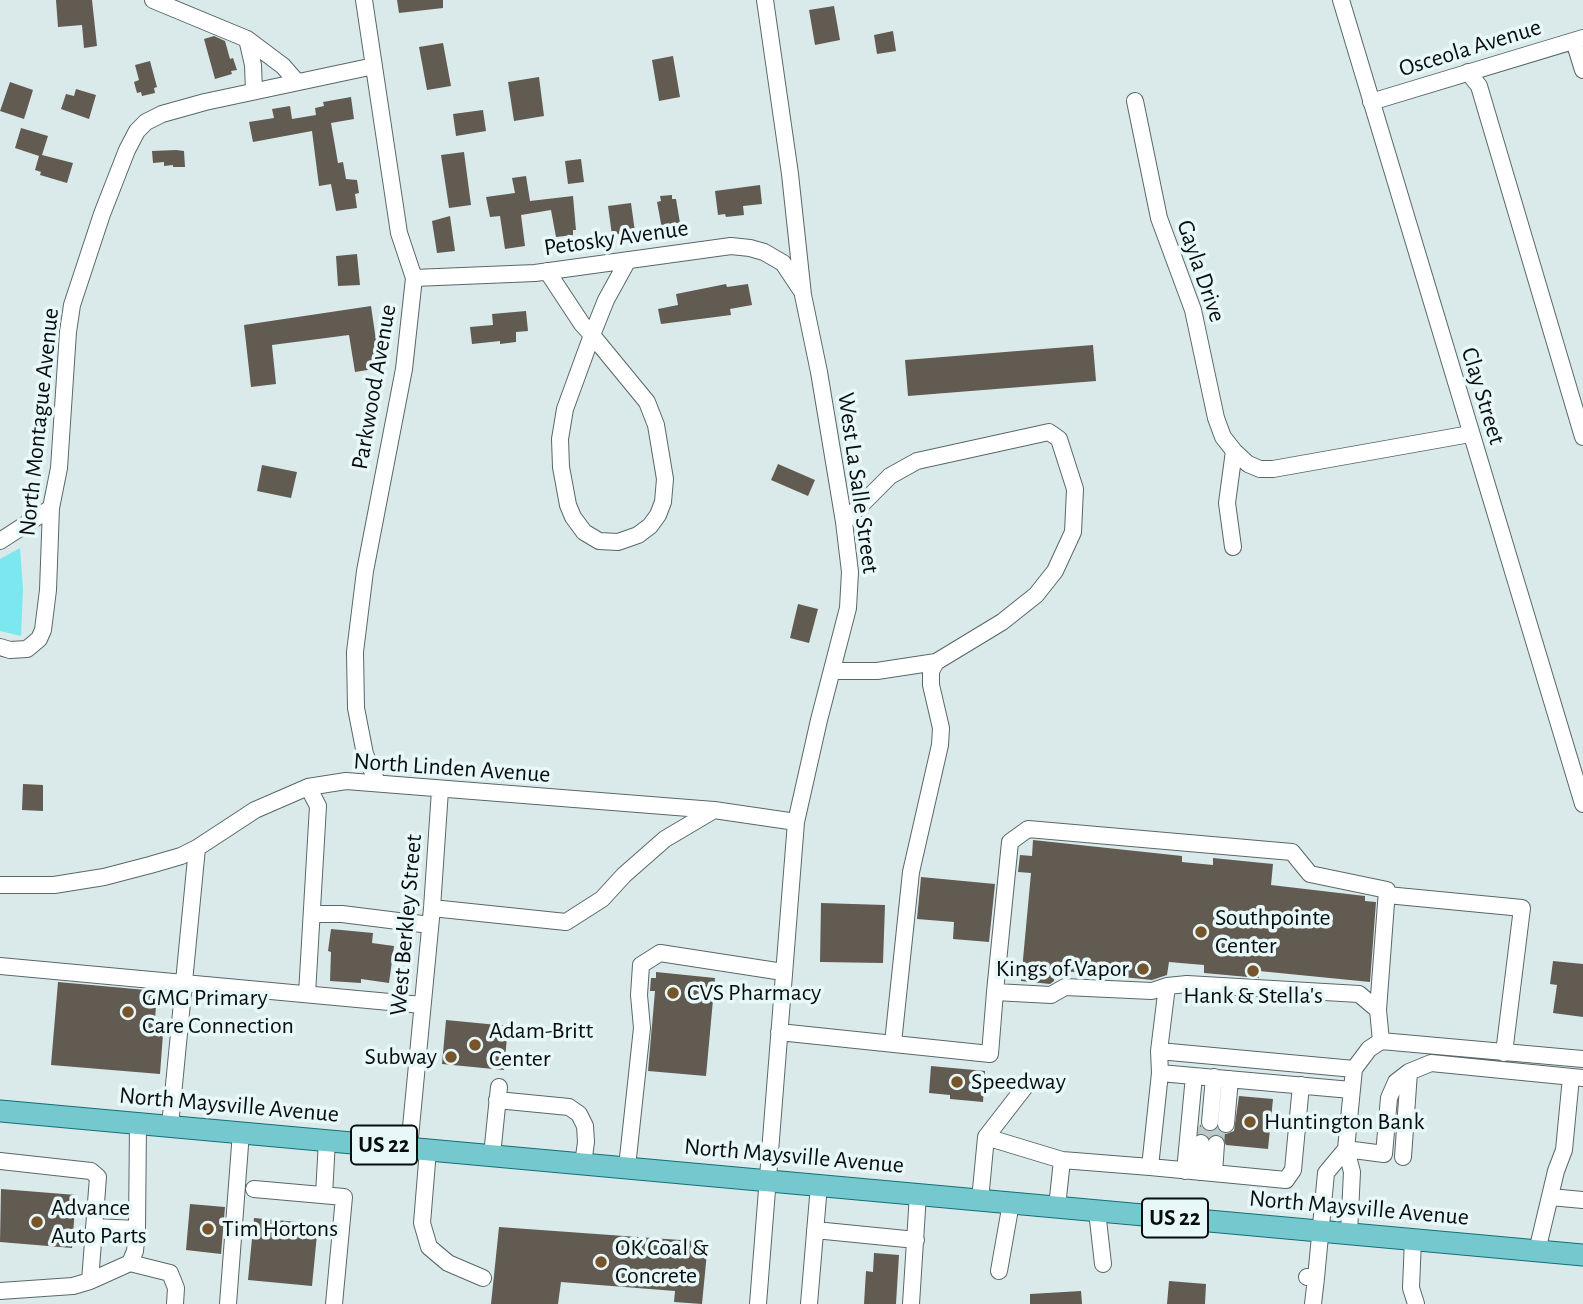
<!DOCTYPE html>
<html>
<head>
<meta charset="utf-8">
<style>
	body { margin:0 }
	canvas { display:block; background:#daeaeb }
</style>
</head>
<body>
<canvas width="1583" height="1304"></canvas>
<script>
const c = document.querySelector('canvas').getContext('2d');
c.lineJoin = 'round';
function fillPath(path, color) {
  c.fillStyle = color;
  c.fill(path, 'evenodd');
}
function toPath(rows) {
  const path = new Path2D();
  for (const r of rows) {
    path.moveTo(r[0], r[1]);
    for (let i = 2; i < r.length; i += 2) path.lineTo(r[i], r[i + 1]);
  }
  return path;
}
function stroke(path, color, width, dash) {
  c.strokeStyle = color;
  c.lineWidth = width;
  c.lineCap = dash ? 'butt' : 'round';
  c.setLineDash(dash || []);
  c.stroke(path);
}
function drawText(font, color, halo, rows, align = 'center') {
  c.font = font + ' "Alegreya Sans",sans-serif';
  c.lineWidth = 7;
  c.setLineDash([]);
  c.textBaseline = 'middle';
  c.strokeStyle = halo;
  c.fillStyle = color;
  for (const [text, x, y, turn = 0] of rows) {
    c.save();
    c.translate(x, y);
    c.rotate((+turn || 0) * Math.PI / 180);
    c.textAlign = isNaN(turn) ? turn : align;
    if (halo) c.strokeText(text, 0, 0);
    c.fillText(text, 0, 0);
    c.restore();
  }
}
fillPath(toPath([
	[20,548,23,589,21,636,0,631,0,559]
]), '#7de7f0');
fillPath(toPath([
	[56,0,92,0,97,46,84,48,82,25,58,27],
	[397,0,443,0,443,8,399,13],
	[834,6,840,40,815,45,809,10],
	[893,31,896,51,877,54,874,35],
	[214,36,225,41,230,59,233,58,237,70,231,71,232,74,215,79,204,39],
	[443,43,451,86,427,90,419,47],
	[673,56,680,97,659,101,652,60],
	[150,61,157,87,154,88,155,93,142,96,141,92,137,93,134,82,139,80,135,65],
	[539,77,544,116,514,121,508,82],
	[10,82,33,90,24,119,0,111],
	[76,89,96,95,89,119,61,109,66,94,74,96],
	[351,97,354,119,331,123,338,163,343,162,346,179,357,180,359,193,355,194,357,208,336,211,331,184,319,186,312,131,253,142,249,122,274,118,272,109,290,106,292,119,316,115,315,108,324,106,323,102],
	[483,110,486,131,456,136,453,114],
	[21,128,48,136,42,155,73,163,67,183,40,175,41,172,35,170,39,156,15,148],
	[176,150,184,151,185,167,173,167,173,165,164,166,164,162,153,163,152,151],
	[464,152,471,205,449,208,441,155],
	[581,159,584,182,568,184,565,161],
	[526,176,530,201,573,196,576,230,573,230,573,235,556,237,551,210,521,215,525,246,505,249,500,216,490,217,486,197,515,193,512,178],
	[760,185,762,204,743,206,744,215,726,217,725,214,718,215,715,191],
	[672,195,672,199,676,199,680,223,677,223,678,227,662,229,657,202,661,201,660,196],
	[631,203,635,232,612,235,608,206],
	[450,216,455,251,437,253,432,221],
	[357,254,360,285,338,286,336,256],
	[726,284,727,287,748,284,752,305,730,309,731,315,661,324,658,309,678,305,676,294],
	[371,306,380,368,355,372,349,335,272,345,276,384,251,387,244,325],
	[526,311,528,331,516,332,516,342,500,344,500,341,472,344,470,327,493,325,492,314],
	[1093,345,1096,381,908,396,905,360],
	[778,464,815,480,808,496,771,480],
	[262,465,297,472,291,498,257,491],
	[798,604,818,609,809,643,790,638],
	[23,784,43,785,43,811,22,810],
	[1033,840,1182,856,1182,862,1213,865,1213,858,1273,864,1271,885,1365,896,1365,901,1376,902,1370,982,1259,971,1259,978,1204,973,1204,965,1169,962,1167,975,1152,980,1055,970,1054,981,1050,984,1021,981,1031,873,1018,872,1020,855,1032,856],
	[921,877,995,884,989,942,953,939,954,922,917,919],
	[821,903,885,905,883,963,820,962],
	[331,929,373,933,372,943,394,946,389,983,361,979,361,983,330,981,331,952,328,951],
	[1553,961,1583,964,1583,1017,1553,1013,1557,985,1550,984],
	[656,972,715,978,706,1076,648,1071,655,991,650,991,651,978,656,978],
	[58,982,157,991,154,1034,163,1034,160,1074,51,1065],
	[446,1020,508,1026,504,1070,442,1064],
	[931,1066,985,1071,983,1102,950,1099,950,1095,929,1093],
	[1239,1096,1273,1099,1268,1149,1226,1145,1221,1135,1216,1134,1209,1137,1199,1133,1200,1124,1203,1130,1208,1132,1217,1129,1226,1134,1234,1131],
	[1,1189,76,1195,72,1248,0,1242],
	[190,1204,225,1207,221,1254,186,1250],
	[254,1218,318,1224,312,1286,248,1280],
	[499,1227,708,1242,702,1304,674,1302,675,1291,561,1282,558,1304,491,1304],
	[874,1253,899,1255,896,1304,864,1304,866,1271,873,1272],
	[1169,1281,1206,1284,1205,1304,1167,1304],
	[1081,1291,1082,1304,1030,1304,1030,1294]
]), '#625b52');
stroke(toPath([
	[1201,1143,1203,1121],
	[1216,1144,1218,1123]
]), '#bac9ca', 16, [16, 8]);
const minor = toPath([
	[153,0,247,39,283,66,297,82],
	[364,0,399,233,414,278,404,369,365,571,355,652,356,708,365,754,377,782],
	[1341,0,1583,804],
	[247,39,253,65,254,91],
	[1574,41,1583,70],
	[1468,72,1479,86,1583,437],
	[1135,101,1159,218,1193,310,1216,418,1223,437,1234,451,1248,464,1260,469,1273,469,1470,434],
	[1371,102,1583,38],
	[547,271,582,324,592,335,647,402,656,425,665,479,663,502,658,515,650,526,638,535,618,542,599,541,584,532,573,517,568,505,561,467,560,439,565,409,592,335,606,300,628,260],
	[414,278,535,273,731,246,750,248,764,252,783,263,801,290],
	[0,541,51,508],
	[1233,547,1227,503,1234,451],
	[0,647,10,650,27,649,39,639,43,630,48,590,51,508,59,468,68,332,72,305,102,214,127,150,137,131,146,122,162,114,205,102,374,66],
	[833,671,877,671,936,662,1002,622,1036,595,1055,571,1073,532,1075,489,1059,439,1049,432,917,461,890,476,844,522],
	[0,885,54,885,104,877,150,865,181,856,197,848,255,810,308,787,346,781,714,810,796,822],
	[1387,895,1522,908,1504,1053],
	[432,908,566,922,602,899,624,875,665,839,714,810],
	[312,914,342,914,430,925],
	[0,966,422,1005],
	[995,992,1010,842,1028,829,1292,852,1310,874,1387,890,1378,1010],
	[307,994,318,806,308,787],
	[779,1032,990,1054,995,992,1051,995,1065,987,1152,991,1167,986,1187,984,1359,994,1378,1010,1381,1041],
	[893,1043,911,872,940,745,941,728,931,685,931,671,936,662],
	[1159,1051,1354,1069],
	[1583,1059,1381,1041,1369,1049,1354,1069,1346,1149,1384,1154,1389,1098,1396,1082,1409,1072,1431,1063,1583,1078],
	[1160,1073,1351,1090],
	[497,1100,569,1107,579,1114,585,1126,586,1142,583,1164],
	[1210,1122,1214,1077],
	[1226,1124,1230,1079],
	[170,1126,197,848],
	[986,1137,1024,1088],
	[409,1148,432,908,440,790],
	[428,1150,422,1223,429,1247,448,1263,483,1278],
	[492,1155,499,1087],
	[1403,1157,1409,1072],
	[0,1161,91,1171,98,1177,90,1281],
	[627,1167,642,1028,639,995,641,965,660,953,783,972],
	[1150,1167,1286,1180,1293,1170,1301,1085],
	[1185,1171,1194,1076],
	[1199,1172,1201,1143],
	[1214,1173,1216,1144],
	[254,1189,344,1197,334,1304],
	[324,1195,327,1140],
	[1550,1197,1583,1200],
	[980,1200,986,1137,1062,1160],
	[1057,1207,1062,1160,1150,1167,1160,1073,1159,1051,1167,986],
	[1097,1211,1103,1264],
	[94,1227,137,1229],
	[815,1230,916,1240],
	[1413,1239,1411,1288,1416,1304],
	[1537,1251,1556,1171,1564,1150,1571,1077],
	[130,1263,135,1251,137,1229,138,1123],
	[130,1263,170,1273,176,1288,175,1304],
	[999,1271,1011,1203],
	[1307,1277,1316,1278,1326,1173,1346,1149,1352,1172,1349,1233],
	[0,1291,73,1286,90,1281,130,1263],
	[228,1304,241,1132],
	[758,1304,796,822,819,720,848,608,850,572,844,522,819,372,803,295,790,174,765,0],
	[809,1304,819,1185],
	[911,1304,918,1194],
	[1313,1304,1316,1278]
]);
const major = toPath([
	[0,1111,1583,1255]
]);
stroke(minor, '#596768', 18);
stroke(major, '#136f75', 23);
stroke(minor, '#fff', 16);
stroke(major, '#75c8ce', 21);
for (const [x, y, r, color] of [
	[1201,932,7,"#76552c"],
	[1143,969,7,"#76552c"],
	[1253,971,7,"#76552c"],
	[673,993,7,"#76552c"],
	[128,1012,7,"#76552c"],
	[475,1045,7,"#76552c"],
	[451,1057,7,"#76552c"],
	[957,1082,7,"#76552c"],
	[1250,1122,7,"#76552c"],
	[37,1222,7,"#76552c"],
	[208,1229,7,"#76552c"],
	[601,1262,7,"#76552c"]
]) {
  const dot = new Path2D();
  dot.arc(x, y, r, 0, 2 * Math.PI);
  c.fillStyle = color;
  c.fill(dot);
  stroke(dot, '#e8f7f8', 2.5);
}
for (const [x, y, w] of [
	[384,1145,66],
	[1175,1218,66]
]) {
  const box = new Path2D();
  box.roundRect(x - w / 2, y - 19.5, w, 39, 5);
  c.fillStyle = '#e8f7f8';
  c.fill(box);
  stroke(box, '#080d0d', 2);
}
drawText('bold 23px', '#080d0d', null, [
	["US 22",384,1145],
	["US 22",1175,1218]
]);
drawText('24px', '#080d0d', '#e8f7f8', [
	["Osceola Avenue",1470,48,-17],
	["Petosky Avenue",616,238,-8],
	["Gayla Drive",1201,271,71],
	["Parkwood Avenue",374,387,-80],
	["Clay Street",1483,396,73],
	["North Montague Avenue",39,422,-84],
	["West La Salle Street",858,483,82],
	["North Linden Avenue",452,768,4],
	["West Berkley Street",406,925,-85],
	["North Maysville Avenue",229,1105,5],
	["North Maysville Avenue",794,1156,5],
	["North Maysville Avenue",1359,1208,5]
]);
drawText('24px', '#080d0d', '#e8f7f8', [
	["Southpointe",1215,918],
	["Center",1215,946],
	["Kings of Vapor",1129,969,"right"],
	["CVS Pharmacy",687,993],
	["Hank & Stella's",1253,996,"center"],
	["GMG Primary",142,998],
	["Care Connection",142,1026],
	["Adam-Britt",489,1031],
	["Center",489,1059],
	["Subway",437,1057,"right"],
	["Speedway",971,1082],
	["Huntington Bank",1264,1122],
	["Advance",51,1208],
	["Auto Parts",51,1236],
	["Tim Hortons",222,1229],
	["OK Coal &",615,1248],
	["Concrete",615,1276]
], 'left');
</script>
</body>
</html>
